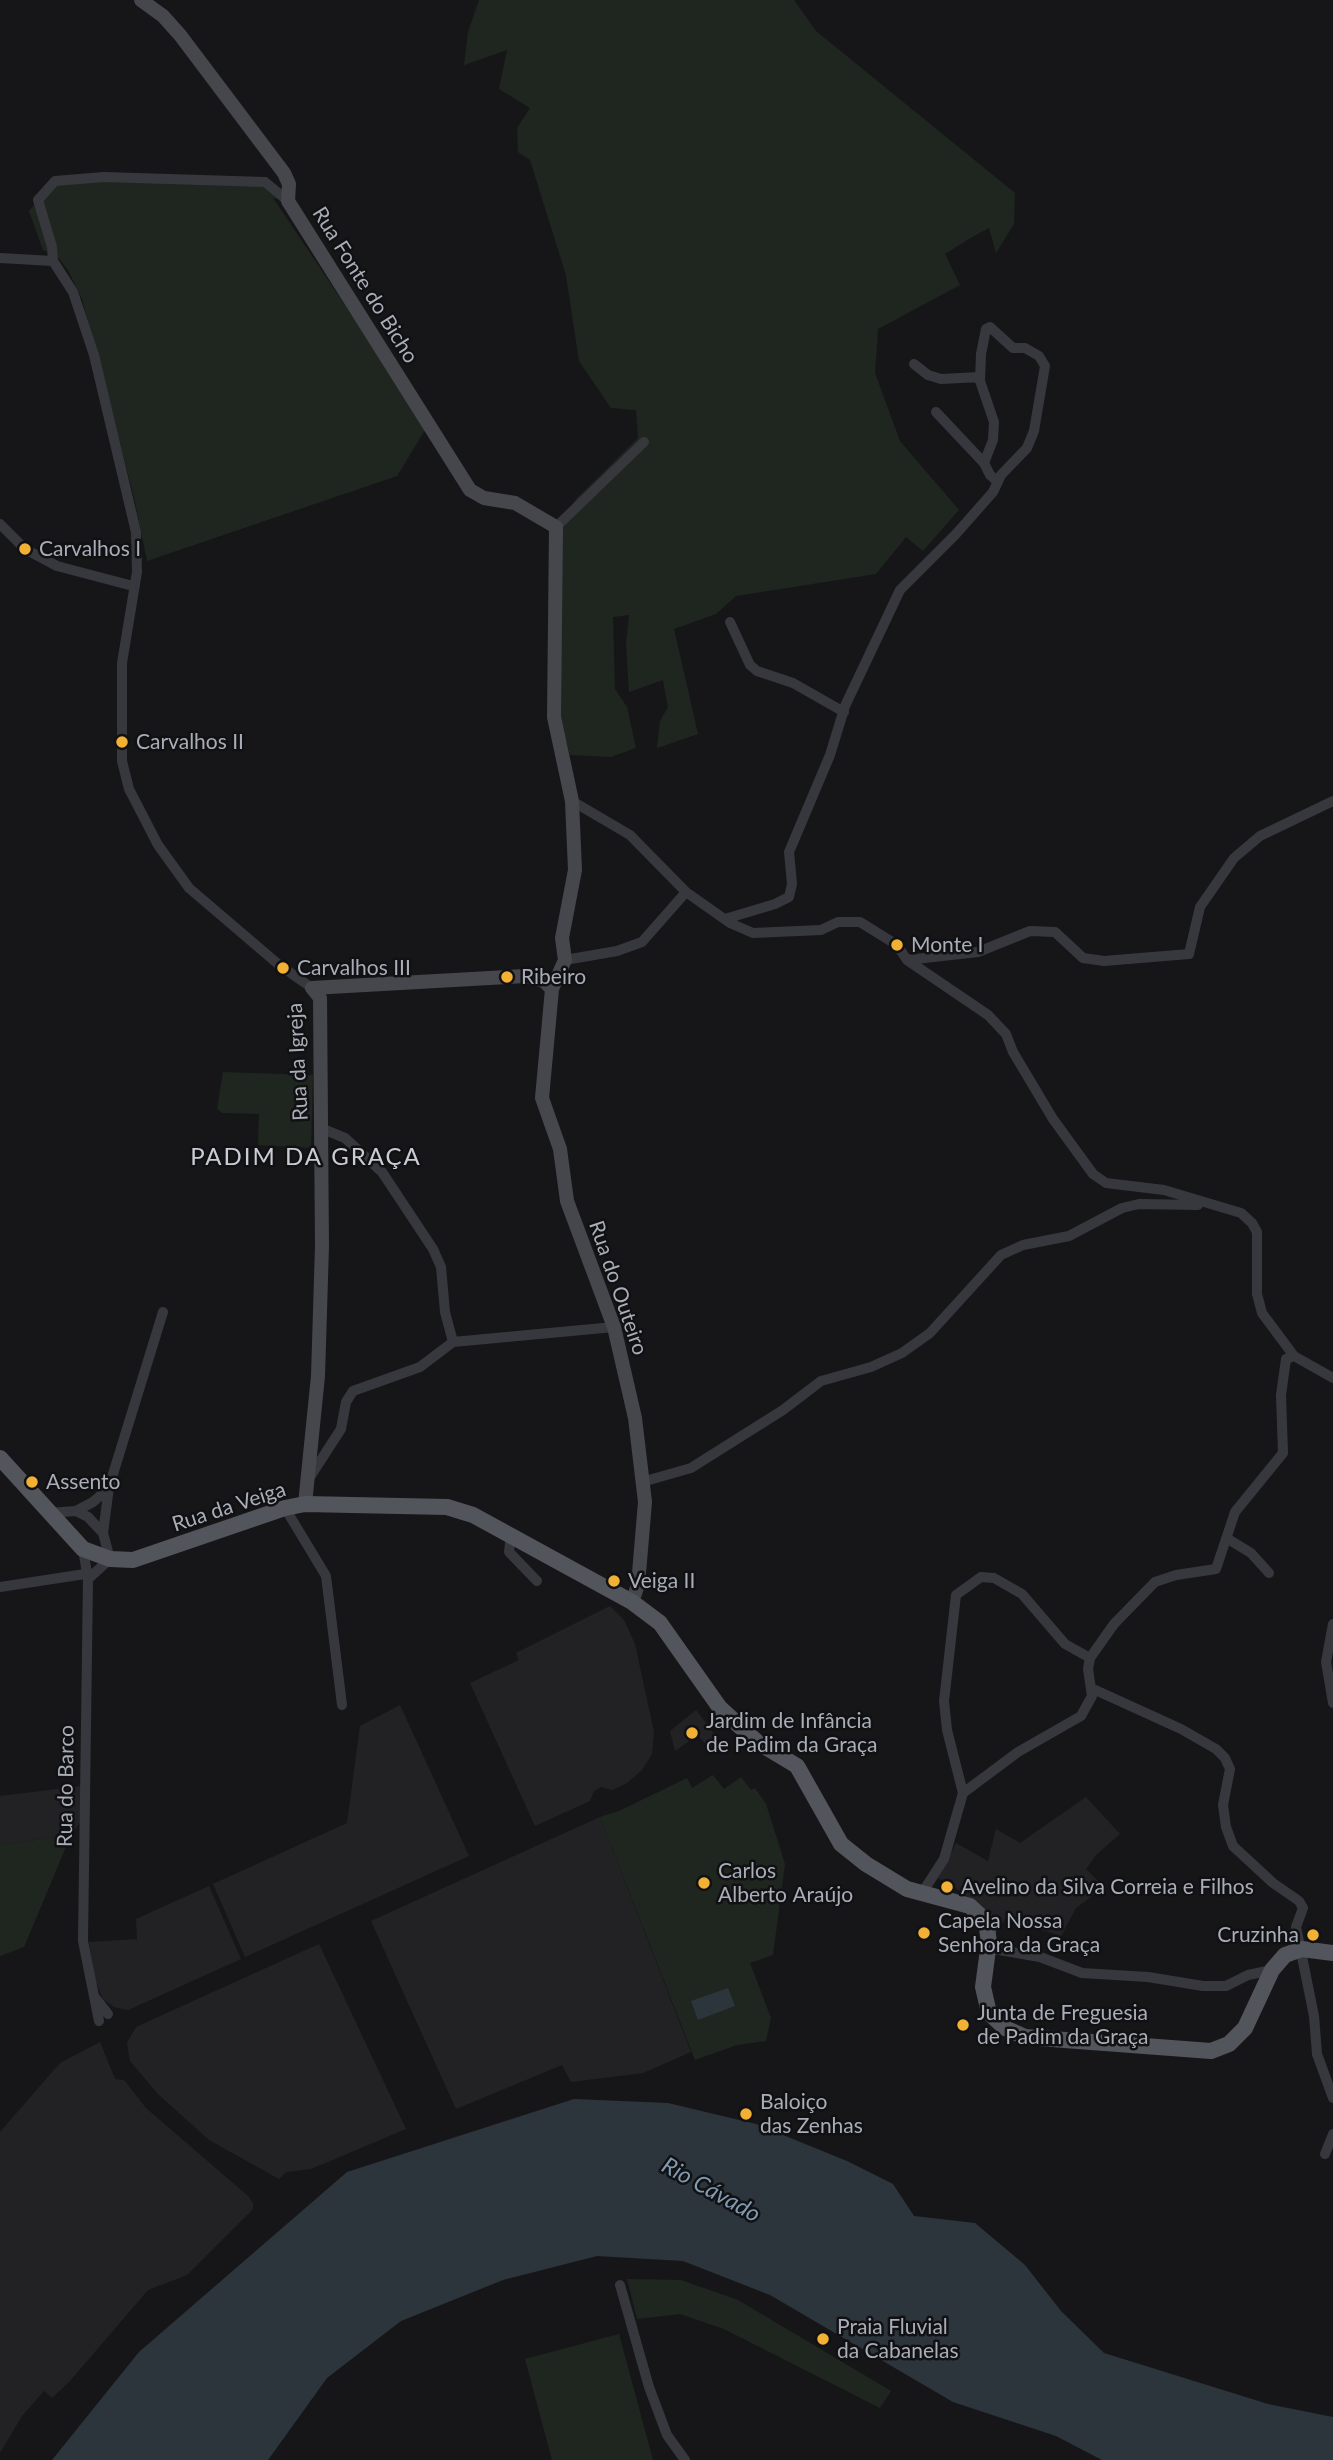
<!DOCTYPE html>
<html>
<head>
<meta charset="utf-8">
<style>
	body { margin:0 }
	canvas { display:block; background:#161618 }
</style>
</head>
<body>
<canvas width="1333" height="2460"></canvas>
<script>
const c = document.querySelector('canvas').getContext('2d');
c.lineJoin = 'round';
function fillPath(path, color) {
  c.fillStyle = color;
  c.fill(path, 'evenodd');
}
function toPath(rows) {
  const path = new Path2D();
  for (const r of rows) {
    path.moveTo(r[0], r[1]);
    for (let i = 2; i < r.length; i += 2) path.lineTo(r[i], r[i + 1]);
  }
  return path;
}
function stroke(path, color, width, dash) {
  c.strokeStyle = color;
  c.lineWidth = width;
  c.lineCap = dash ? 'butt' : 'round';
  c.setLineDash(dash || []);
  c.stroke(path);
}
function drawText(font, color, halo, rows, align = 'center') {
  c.font = font + ' Lato,sans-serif';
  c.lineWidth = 5;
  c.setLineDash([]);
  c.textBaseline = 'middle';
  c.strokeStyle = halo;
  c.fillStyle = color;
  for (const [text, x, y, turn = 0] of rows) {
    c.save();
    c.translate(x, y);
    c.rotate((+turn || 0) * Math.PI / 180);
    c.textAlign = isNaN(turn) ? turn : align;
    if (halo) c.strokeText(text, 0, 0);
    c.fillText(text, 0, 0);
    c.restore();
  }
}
fillPath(toPath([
	[610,1606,624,1620,635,1644,654,1732,652,1754,642,1770,627,1783,612,1790,601,1787,594,1791,590,1801,535,1826,470,1683,519,1660,516,1653],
	[400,1705,469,1856,245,1957,213,1884,347,1823,360,1726],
	[696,1710,725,1748,714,1755,698,1735,675,1751,670,1731],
	[81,1786,82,1820,71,1835,0,1845,0,1796],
	[1086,1797,1120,1834,1096,1855,1086,1869,1104,1887,1076,1908,1061,1936,1005,1919,994,1936,964,1893,938,1878,956,1843,988,1861,996,1829,1020,1843],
	[600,1817,691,2052,643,2073,571,2082,562,2065,456,2109,371,1921],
	[209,1886,241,1959,128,2010,114,2007,103,1999,95,1980,89,1942,137,1939,136,1919],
	[319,1944,406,2129,311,2169,286,2172,279,2179,209,2140,158,2094,130,2061,127,2043,136,2027],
	[100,2042,115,2079,124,2080,146,2108,248,2196,253,2203,253,2209,187,2275,148,2290,70,2381,52,2398,44,2391,22,2416,0,2453,0,2132,60,2063]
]), '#222225');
fillPath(toPath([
	[479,0,794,0,816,31,1015,193,1014,224,996,253,989,228,972,237,945,254,960,285,878,329,875,373,900,441,959,510,923,551,906,537,876,574,736,596,716,614,674,629,698,734,657,748,660,721,668,707,663,680,629,692,626,644,629,615,613,617,615,689,627,707,636,748,611,757,570,755,561,722,559,530,576,499,638,438,636,410,611,408,579,361,566,275,530,160,518,152,517,128,530,108,499,89,507,50,464,65,468,32],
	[55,181,265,182,288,201,273,198,427,427,397,476,147,561,134,497,82,299,68,270,56,255,43,250,29,211],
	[223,1072,313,1075,311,1148,258,1145,259,1114,222,1113,217,1109],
	[713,1775,724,1789,741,1777,751,1790,755,1788,766,1804,785,1864,773,1955,750,1963,771,2018,766,2041,737,2045,695,2060,600,1817,619,1811,687,1778,692,1788],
	[71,1835,24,1947,0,1956,0,1845],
	[627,2279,681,2280,738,2300,891,2391,880,2408,724,2329,680,2314,637,2319],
	[619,2334,653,2460,552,2460,525,2359]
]), '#1e261f');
fillPath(toPath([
	[728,1988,735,2006,698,2020,691,2001],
	[574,2099,668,2103,756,2124,847,2161,893,2184,914,2216,975,2223,1025,2265,1061,2311,1104,2353,1268,2404,1333,2417,1333,2460,1102,2460,1056,2436,953,2402,770,2295,683,2261,597,2256,503,2280,401,2321,327,2378,268,2460,52,2460,139,2352,347,2172]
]), '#2c353c');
stroke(toPath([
	[288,201,265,182,104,177,55,181,38,200,52,247,53,261,73,292,94,355,136,532,137,572,122,663,122,761,129,789,158,845,189,888,278,964,312,988],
	[0,258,53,261],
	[914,364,928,375,941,379,980,377],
	[936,412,984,463,990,475,998,482],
	[0,524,25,549,57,566,133,586],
	[556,527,644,442],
	[730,622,750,665,757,671,793,683,844,712],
	[572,801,630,835,686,892,730,923,753,933,821,930,838,922,860,922,897,945,907,960,988,1015,1006,1034,1013,1052,1053,1119,1093,1174,1106,1183,1164,1190,1241,1213,1252,1223,1257,1232,1257,1294,1262,1313,1294,1356,1333,1378],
	[725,919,775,904,789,897,792,884,789,852,830,755,845,706,900,590,956,534,993,492,1001,475,1027,448,1034,431,1045,366,1039,356,1025,348,1013,348,990,327,986,329,981,354,980,381,994,422,993,440,984,463],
	[565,960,617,951,642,942,686,892],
	[907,960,978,952,1030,931,1055,932,1083,958,1104,961,1189,954,1200,907,1234,858,1260,836,1333,801],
	[453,1342,614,1327],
	[308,1480,341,1429,346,1402,353,1391,420,1367,453,1342,445,1312,441,1267,433,1249,382,1172,345,1138,323,1129],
	[642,1482,691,1468,783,1410,821,1381,871,1367,902,1353,930,1333,1001,1255,1023,1245,1069,1236,1122,1208,1139,1204,1198,1205],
	[285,1508,326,1576,342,1705],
	[76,1511,88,1517,103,1533],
	[48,1513,76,1511,93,1502,109,1488],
	[511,1535,509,1552,537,1581],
	[1228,1539,1251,1553,1269,1573],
	[83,1549,88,1579,83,1941,99,2021],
	[88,1579,110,1559,103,1533,109,1487,163,1312],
	[0,1587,85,1574],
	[1333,1624,1326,1662,1333,1703],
	[1091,1688,1181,1729,1216,1749,1225,1758,1230,1769,1223,1805,1226,1827,1233,1846,1273,1883,1299,1901,1303,1908,1296,1927,1314,2016,1317,2054,1333,2098],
	[963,1793,947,1730,944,1701,956,1595,981,1577,994,1578,1022,1594,1065,1644,1090,1658],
	[922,1893,944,1859,963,1793,1018,1752,1081,1716,1092,1696,1088,1669,1090,1658,1114,1624,1155,1582,1176,1575,1216,1569,1235,1512,1283,1453,1281,1395,1286,1359,1294,1356],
	[988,1948,1040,1957,1082,1973,1148,1977,1203,1986,1226,1986,1248,1975,1272,1970],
	[94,1996,108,2014],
	[1325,2154,1333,2134],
	[620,2285,649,2387,667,2435,685,2460]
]), '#37383d', 10);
stroke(toPath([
	[141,0,163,16,180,35,284,173,289,184,288,201,470,490,484,498,515,503,556,527,554,717,572,801,575,870,562,938,565,960,552,989,542,1098,560,1149,567,1201,614,1327,635,1418,645,1502,638,1585,632,1602],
	[312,988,525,976,544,981,552,989],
	[305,1504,318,1376,322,1246,320,998,312,988]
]), '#45474d', 14);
stroke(toPath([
	[0,1458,83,1549,110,1559,133,1560,285,1508,305,1504,447,1507,473,1515,632,1602,660,1623,720,1708,757,1742,797,1766,841,1844,866,1864,907,1889,970,1906,986,1921,989,1942,983,1987,989,2013,1005,2028,1025,2037,1211,2051,1229,2044,1245,2028,1272,1970,1285,1955,1302,1949,1333,1953]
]), '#53555c', 16);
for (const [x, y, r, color] of [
	[25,549,7,"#f2b134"],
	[122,742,7,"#f2b134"],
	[897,945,7,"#f2b134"],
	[283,968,7,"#f2b134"],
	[507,977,7,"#f2b134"],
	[32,1482,7,"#f2b134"],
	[614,1581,7,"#f2b134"],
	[692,1733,7,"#f2b134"],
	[704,1883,7,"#f2b134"],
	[947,1887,7,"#f2b134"],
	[924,1933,7,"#f2b134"],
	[1313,1935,7,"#f2b134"],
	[963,2025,7,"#f2b134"],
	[746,2114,7,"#f2b134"],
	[823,2339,7,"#f2b134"]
]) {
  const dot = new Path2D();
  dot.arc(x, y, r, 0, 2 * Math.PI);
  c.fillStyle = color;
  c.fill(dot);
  stroke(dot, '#111113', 2.5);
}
drawText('21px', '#a8adb8', '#111113', [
	["Rua Fonte do Bicho",365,285,58],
	["Rua da Igreja",298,1062,-93],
	["Rua do Outeiro",618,1288,71],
	["Rua da Veiga",229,1507,-18],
	["Rua do Barco",66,1786,-89]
]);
drawText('21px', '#a8adb8', '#111113', [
	["Carvalhos I",39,549],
	["Carvalhos II",136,742],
	["Monte I",911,945],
	["Carvalhos III",297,968],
	["Ribeiro",521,977],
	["Assento",46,1482],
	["Veiga II",628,1581],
	["Jardim de Infância",706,1721],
	["de Padim da Graça",706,1745],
	["Carlos",718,1871],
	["Alberto Araújo",718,1895],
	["Avelino da Silva Correia e Filhos",961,1887],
	["Capela Nossa",938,1921],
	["Senhora da Graça",938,1945],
	["Cruzinha",1299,1935,"right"],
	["Junta de Freguesia",977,2013],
	["de Padim da Graça",977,2037],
	["Baloiço",760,2102],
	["das Zenhas",760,2126],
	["Praia Fluvial",837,2327],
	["da Cabanelas",837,2351]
], 'left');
drawText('italic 23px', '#7f9bb3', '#111113', [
	["Rio Cávado",711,2190,29]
]);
c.letterSpacing = '2px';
drawText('24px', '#c9ccd4', '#111113', [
	["PADIM DA GRAÇA",306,1157]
]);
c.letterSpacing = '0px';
</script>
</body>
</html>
